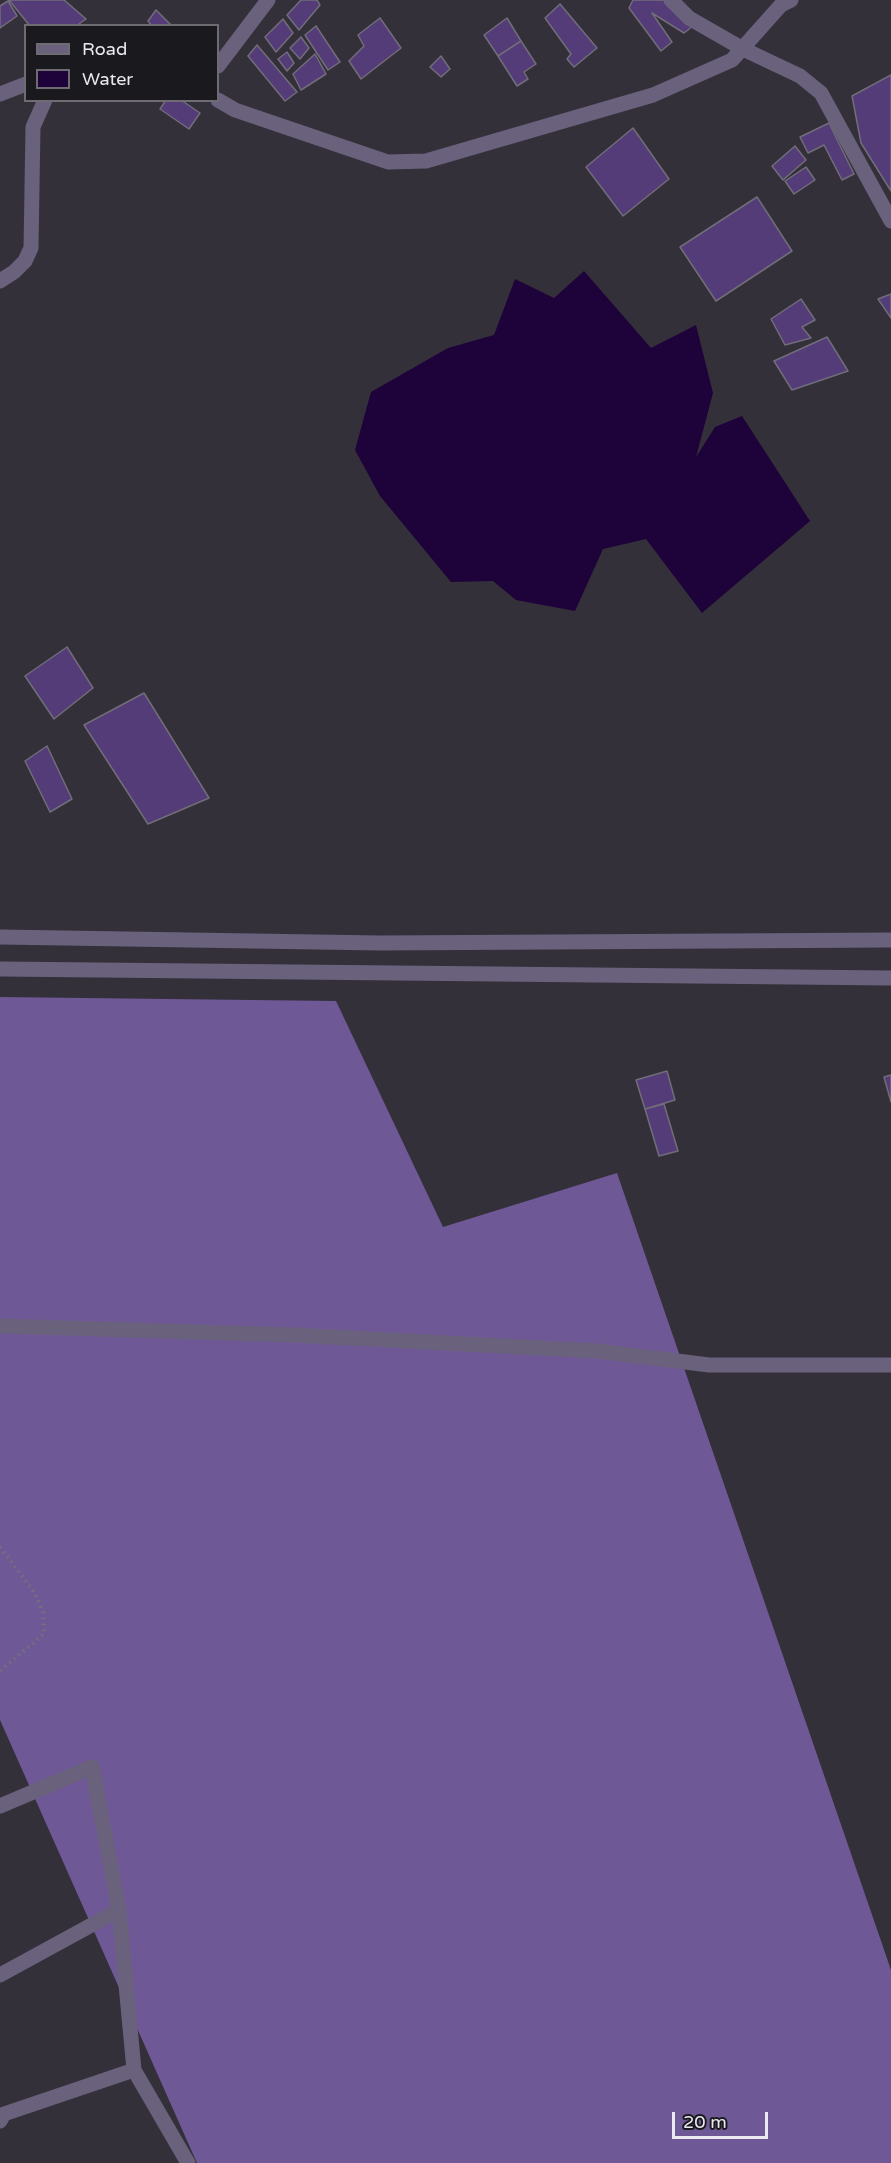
<!DOCTYPE html>
<html>
<head>
<meta charset="utf-8">
<style>
	body { margin:0 }
	#map { position:relative; width:891px; height:2163px; overflow:hidden; background:#33303a; font-family:"Varela Round",sans-serif }
	canvas { display:block }
	.legend { position:absolute; left:24px; top:24px; width:195px; height:78px; box-sizing:border-box; background:#1a191e; border:2px solid #6e6c72; margin:0; padding:8px 10px; list-style:none; font-size:18px; color:#ebe9f0 }
	.legend li { display:flex; align-items:center; gap:12px; height:30px }
	.legend b { width:30px; border:2px solid #6e6c72 }
	.scale { position:absolute; left:672px; top:2112px; width:96px; height:27px; box-sizing:border-box; border:3px solid #ebe9f0; border-top:0; padding-left:8px; font-size:18px; line-height:21px; white-space:nowrap; color:#ebe9f0; -webkit-text-stroke:4px #1a191e; paint-order:stroke }
</style>
</head>
<body>
<div id="map">
<canvas width="891" height="2163"></canvas>
<ul class="legend">
<li><b style="height:8px;background:#6a617c"></b>Road</li>
<li><b style="height:16px;background:#1e023a"></b>Water</li>
</ul>
<div class="scale">20 m</div>
</div>
<script>
const c = document.querySelector('canvas').getContext('2d');
c.lineJoin = 'round';
function fillPath(path, color) {
  c.fillStyle = color;
  c.fill(path, 'evenodd');
}
function toPath(rows) {
  const path = new Path2D();
  for (const r of rows) {
    path.moveTo(r[0], r[1]);
    for (let i = 2; i < r.length; i += 2) path.lineTo(r[i], r[i + 1]);
  }
  return path;
}
function stroke(path, color, width, dash) {
  c.strokeStyle = color;
  c.lineWidth = width;
  c.lineCap = dash ? 'butt' : 'round';
  c.setLineDash(dash || []);
  c.stroke(path);
}
fillPath(toPath([
	[0,997,336,1001,443,1227,617,1173,891,1970,891,2163,197,2163,0,1720]
]), '#6f5896');
fillPath(toPath([
	[584,271,651,348,696,325,713,393,696,457,715,427,742,416,810,521,702,613,646,539,603,549,575,611,516,600,493,581,451,582,380,496,355,450,371,392,448,348,494,335,515,279,554,298]
]), '#1e023a');
const building = toPath([
	[9,0,64,0,86,19,76,26,30,26,9,0],
	[301,0,317,0,320,5,299,30,287,15,301,0],
	[633,0,665,0,693,26,684,33,652,13,672,42,661,51,629,8,633,0],
	[8,1,17,16,0,28,0,6,8,1],
	[560,4,597,48,574,67,567,59,571,54,545,18,560,4],
	[156,10,172,26,152,26,148,21,156,10],
	[380,18,401,48,361,79,349,61,364,46,358,35,380,18],
	[507,18,521,41,498,56,484,35,507,18],
	[283,19,293,33,276,52,265,37,283,19],
	[316,26,340,62,328,70,305,35,316,26],
	[301,37,309,48,300,59,290,48,301,37],
	[521,41,536,64,524,72,528,79,517,86,498,56,521,41],
	[257,45,297,92,285,101,248,56,257,45],
	[287,52,294,63,287,71,278,59,287,52],
	[315,54,326,74,301,90,293,74,315,54],
	[441,56,450,69,441,77,430,67,441,56],
	[891,75,891,191,861,143,852,96,891,75],
	[166,100,181,100,200,113,189,129,160,109,166,100],
	[829,123,854,174,842,180,824,145,808,153,800,137,829,123],
	[633,128,669,179,623,216,586,167,633,128],
	[795,146,806,160,783,180,772,166,795,146],
	[806,167,815,180,794,194,785,181,806,167],
	[757,197,792,251,716,301,680,247,757,197],
	[891,294,891,318,878,299,891,294],
	[801,299,815,320,802,327,811,338,785,345,771,319,801,299],
	[827,337,848,371,792,390,774,361,827,337],
	[67,647,93,688,54,719,25,676,67,647],
	[144,693,209,798,148,824,84,725,144,693],
	[47,746,72,799,50,812,25,761,47,746],
	[667,1071,675,1100,645,1109,636,1080,667,1071],
	[891,1075,891,1102,884,1077,891,1075],
	[664,1104,678,1151,659,1156,645,1109,664,1104]
]);
fillPath(building, '#543c78');
stroke(building, '#716d79', 1.5);
stroke(toPath([
	[0,1547,35,1593,43,1612,44,1634,0,1671]
]), '#74727b', 4, [1.5, 4.5]);
stroke(toPath([
	[671,0,689,18,743,49,800,76,821,93,891,221],
	[218,66,268,0],
	[0,94,26,84],
	[218,100,235,110,388,162,426,161,653,95,732,60,781,5,791,0],
	[0,281,14,272,25,261,31,248,33,127,45,100],
	[0,937,380,943,891,940],
	[0,969,891,978],
	[0,1326,294,1335,597,1351,709,1365,891,1365],
	[0,1806,92,1767,119,1910,134,2070,188,2163],
	[0,1975,119,1910],
	[0,2121,4,2114,134,2070]
]), '#6a617c', 15);
</script>
</body>
</html>
